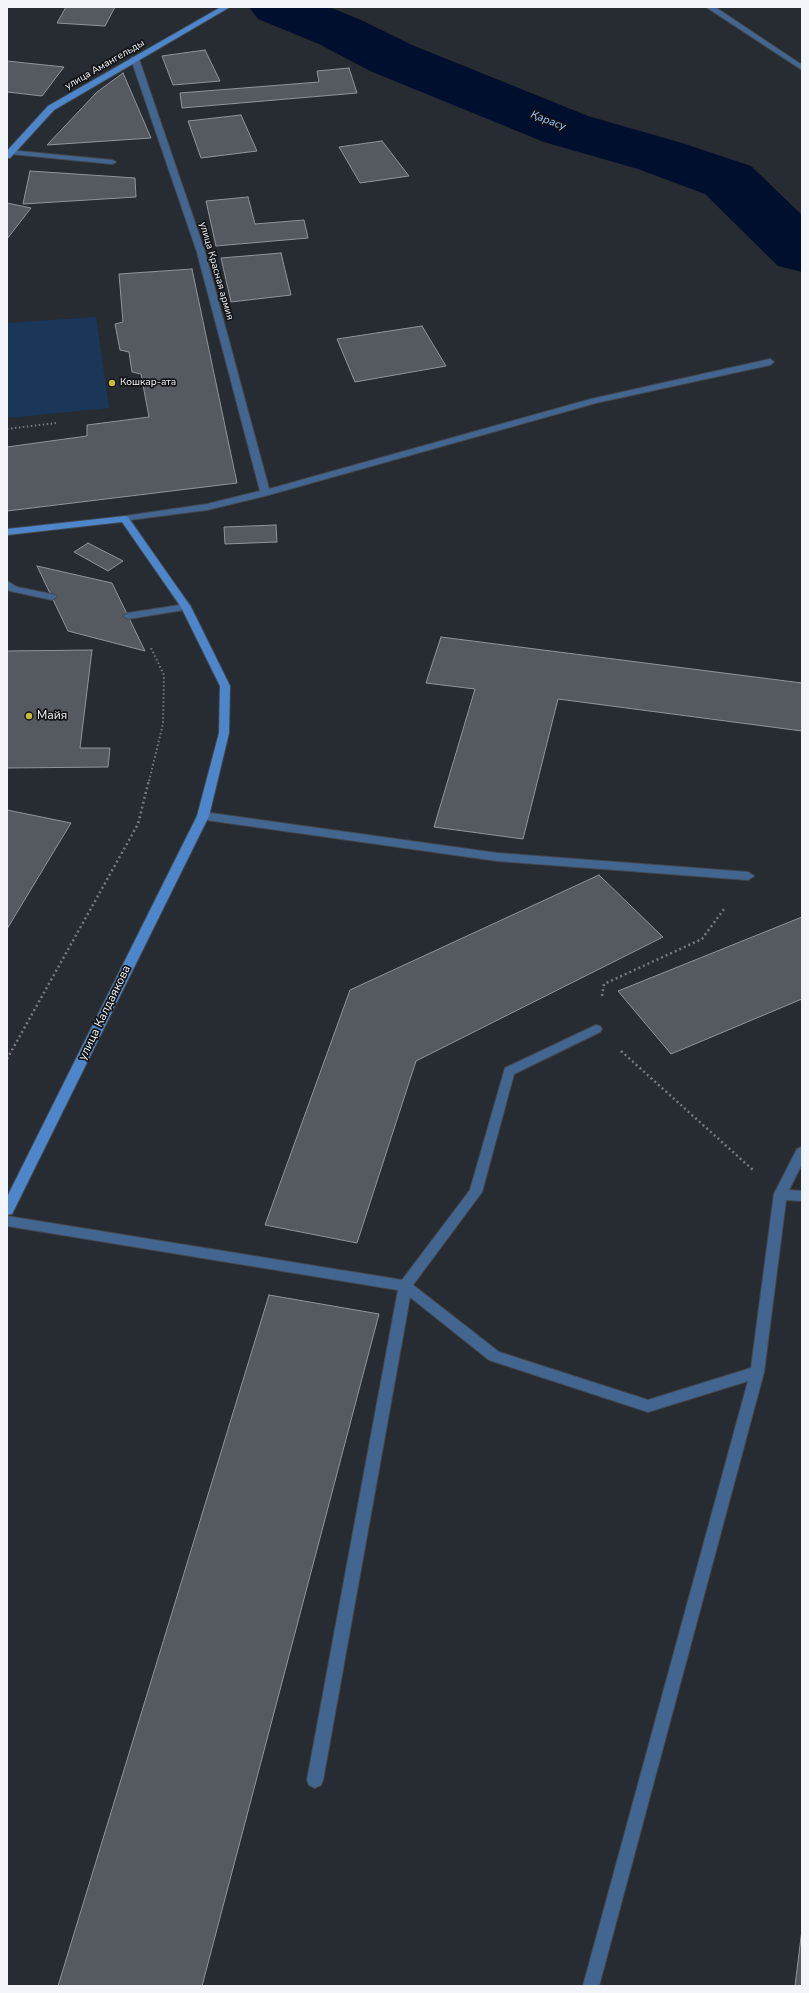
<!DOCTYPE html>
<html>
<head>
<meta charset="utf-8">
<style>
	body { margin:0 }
	#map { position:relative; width:809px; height:1993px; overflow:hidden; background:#272c32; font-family:"Nunito Sans",sans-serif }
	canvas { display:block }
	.frame { position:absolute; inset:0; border:8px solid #f2f5f9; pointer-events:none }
</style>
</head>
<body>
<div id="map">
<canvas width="809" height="1993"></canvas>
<div class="frame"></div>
</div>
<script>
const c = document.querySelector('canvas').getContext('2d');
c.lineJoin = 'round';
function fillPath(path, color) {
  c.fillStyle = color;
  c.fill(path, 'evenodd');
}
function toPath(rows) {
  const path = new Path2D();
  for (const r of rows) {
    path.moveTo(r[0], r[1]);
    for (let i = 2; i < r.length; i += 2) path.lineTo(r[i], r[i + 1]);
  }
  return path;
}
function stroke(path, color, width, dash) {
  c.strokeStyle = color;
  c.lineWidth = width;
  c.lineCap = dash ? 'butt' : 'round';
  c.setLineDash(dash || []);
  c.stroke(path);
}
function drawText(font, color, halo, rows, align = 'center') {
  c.font = font + ' "Nunito Sans",sans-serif';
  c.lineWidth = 3.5;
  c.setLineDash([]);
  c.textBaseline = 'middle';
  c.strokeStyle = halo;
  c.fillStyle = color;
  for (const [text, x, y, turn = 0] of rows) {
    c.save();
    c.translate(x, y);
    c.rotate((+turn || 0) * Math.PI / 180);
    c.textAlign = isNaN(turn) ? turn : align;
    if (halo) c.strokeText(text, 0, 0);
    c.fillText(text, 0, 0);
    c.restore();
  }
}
fillPath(toPath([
	[96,317,109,408,7,418,7,323]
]), '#1a375a');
fillPath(toPath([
	[249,7,329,7,361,20,412,45,588,116,682,143,751,166,802,215,802,272,778,266,705,194,638,169,544,142,370,71,319,44,258,19,249,7]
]), '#000f2e');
const building = toPath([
	[66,7,115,7,105,26,57,23,66,7],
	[205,50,220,81,173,85,162,56,205,50],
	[7,61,64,67,42,96,7,92,7,61],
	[349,68,357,93,182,108,180,93,319,82,317,71,349,68],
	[123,73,151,138,47,145,97,92,123,73],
	[241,115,257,151,201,158,188,121,241,115],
	[382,141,409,176,360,183,339,147,382,141],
	[30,171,135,178,136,197,23,204,30,171],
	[248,197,255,224,304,220,308,238,216,246,206,201,248,197],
	[7,203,31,208,7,239,7,203],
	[281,253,291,295,231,302,221,258,281,253],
	[192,269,237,483,7,511,7,447,87,436,87,425,149,417,141,374,132,372,129,352,120,350,115,324,123,322,119,274,192,269],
	[422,326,446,366,355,382,337,339,422,326],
	[276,525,277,542,225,544,224,527,276,525],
	[88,543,123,561,108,571,74,552,88,543],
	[37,566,112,583,145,651,68,631,37,566],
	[441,637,802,683,802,731,558,699,523,839,434,827,475,689,426,683,441,637],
	[92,650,80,748,110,748,108,767,7,768,7,651,92,650],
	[7,810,71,823,7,929,7,810],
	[599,875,663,937,416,1061,357,1243,265,1225,350,990,599,875],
	[802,917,802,999,671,1054,618,991,802,917],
	[269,1295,379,1314,202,1986,58,1986,269,1295],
	[802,1929,802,1986,795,1986,802,1929]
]);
fillPath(building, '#555a61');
stroke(building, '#90959c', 1);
const lane = toPath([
	[7,581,17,587,56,595,57,597,52,600,10,591,7,589,7,581],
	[186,604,190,605,191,607,190,609,128,619,123,616,128,613,186,604],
	[203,812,497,853,748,872,754,876,748,880,497,861,199,819,197,816,199,813,203,812],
	[596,1025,600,1026,602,1029,600,1032,514,1074,482,1192,413,1285,499,1352,648,1400,751,1368,774,1194,797,1149,802,1147,802,1164,789,1190,802,1191,802,1201,786,1200,764,1372,599,1986,583,1986,748,1381,648,1412,489,1360,410,1297,323,1780,321,1785,315,1788,309,1785,307,1780,398,1290,7,1226,7,1216,402,1280,470,1190,505,1068,596,1025]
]);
const street = toPath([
	[706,7,715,7,802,65,802,70,706,7],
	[132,57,139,59,205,252,269,489,591,399,770,359,774,362,770,365,596,403,265,496,207,510,122,521,120,519,125,516,207,504,260,491,197,252,131,59,132,57],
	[8,150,112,160,116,162,112,164,11,154,8,154,8,150]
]);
const secondary = toPath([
	[221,7,230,7,54,110,10,158,7,158,7,151,48,106,221,7],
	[125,516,128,517,191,607,230,686,229,733,209,816,14,1210,12,1214,7,1215,7,1197,197,816,219,733,220,686,181,607,122,522,7,535,7,529,125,516]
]);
stroke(lane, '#43484e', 2);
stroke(street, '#43484e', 2);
stroke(secondary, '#43484e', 2);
stroke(toPath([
	[7,429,56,423],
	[149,781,163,724,164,675,150,646]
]), '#777b80', 2, [1.5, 2.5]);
stroke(toPath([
	[602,996,604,984,702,939,724,909],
	[621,1051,753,1170],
	[7,1059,138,824,149,780]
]), '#777b80', 2.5, [2, 3]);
fillPath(lane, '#436691');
fillPath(street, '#436691');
fillPath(secondary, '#4d86ca');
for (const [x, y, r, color] of [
	[112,383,4,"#c7bb3b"],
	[29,716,4,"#c7bb3b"]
]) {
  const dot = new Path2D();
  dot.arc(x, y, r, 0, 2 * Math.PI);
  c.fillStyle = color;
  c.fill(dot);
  stroke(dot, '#121417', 1.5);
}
drawText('10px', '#f2f5f9', '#121417', [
	["улица Амангельды",105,65,-30],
	["улица Красная армия",216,271,74]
]);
drawText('10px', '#f2f5f9', '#121417', [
	["Кошкар-ата",120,383]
], 'left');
drawText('italic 11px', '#9bc6fb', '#121417', [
	["Қарасу",548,121,21]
]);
drawText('12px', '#f2f5f9', '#121417', [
	["Майя",37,716]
], 'left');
drawText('12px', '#f2f5f9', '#121417', [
	["улица Калдаякова",105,1013,-64]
]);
</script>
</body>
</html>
